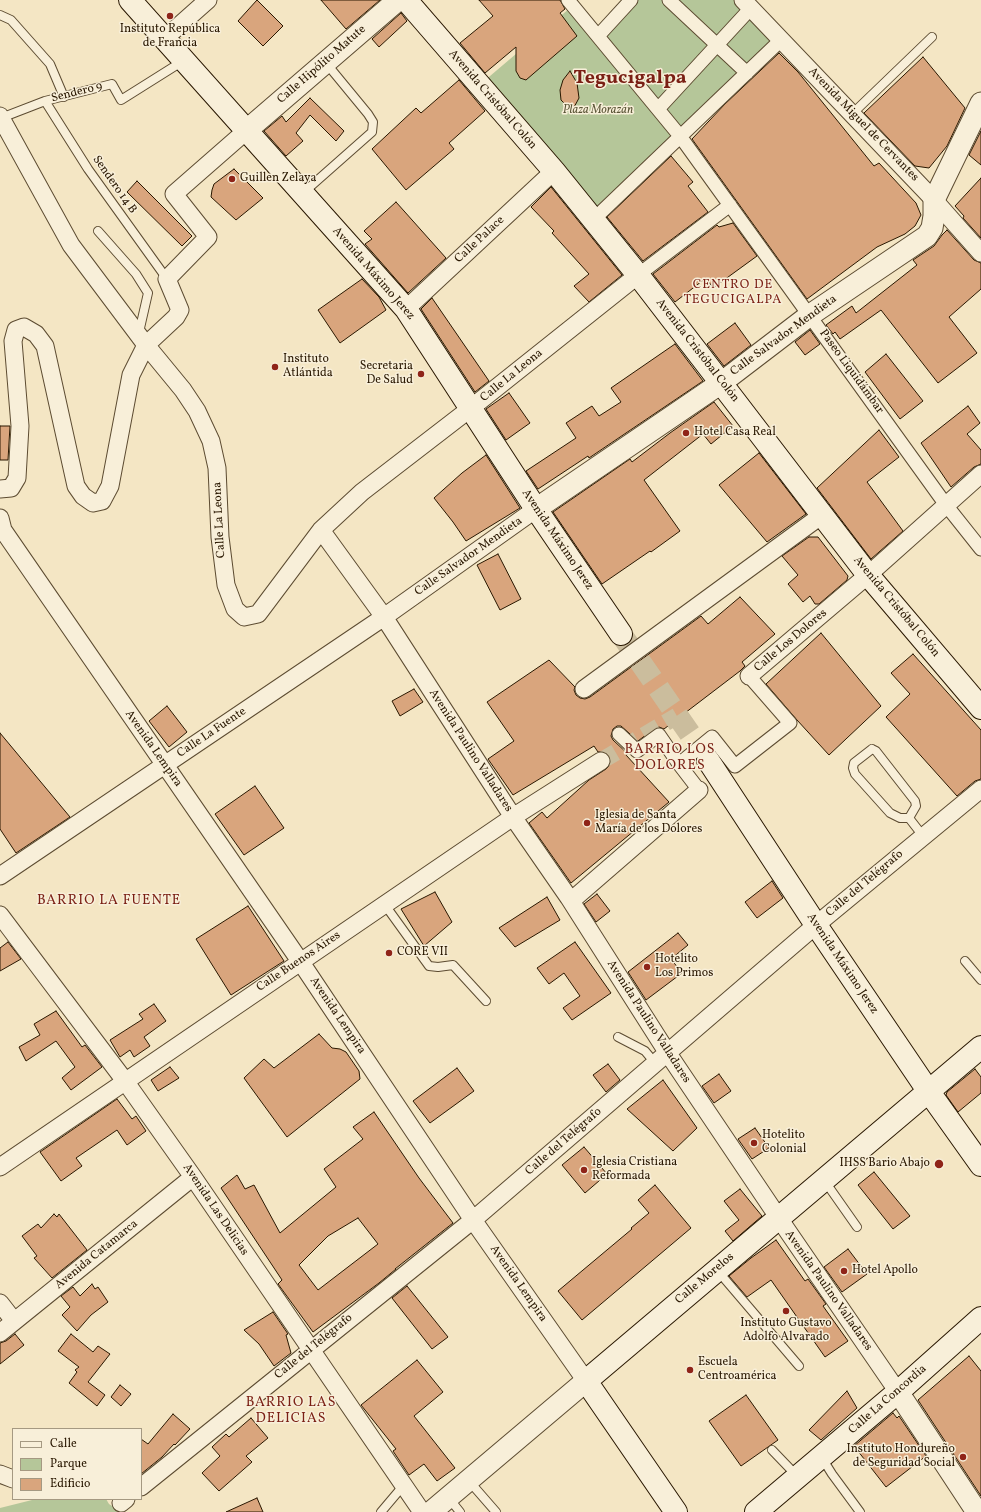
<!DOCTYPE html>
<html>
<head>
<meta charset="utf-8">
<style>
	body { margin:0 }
	#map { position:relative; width:981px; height:1512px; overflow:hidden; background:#f4e6c4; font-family:Vollkorn,serif }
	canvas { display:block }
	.legend { position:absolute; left:12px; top:1428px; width:130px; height:72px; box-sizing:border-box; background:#f8efd9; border:1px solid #a59982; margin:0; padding:5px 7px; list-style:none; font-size:12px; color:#291700 }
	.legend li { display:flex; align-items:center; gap:8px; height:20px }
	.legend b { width:20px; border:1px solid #a59982 }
</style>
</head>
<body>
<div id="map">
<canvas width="981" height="1512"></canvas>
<ul class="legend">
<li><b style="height:5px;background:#f8efd9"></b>Calle</li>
<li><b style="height:11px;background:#b5c699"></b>Parque</li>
<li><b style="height:11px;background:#d9a57d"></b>Edificio</li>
</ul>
</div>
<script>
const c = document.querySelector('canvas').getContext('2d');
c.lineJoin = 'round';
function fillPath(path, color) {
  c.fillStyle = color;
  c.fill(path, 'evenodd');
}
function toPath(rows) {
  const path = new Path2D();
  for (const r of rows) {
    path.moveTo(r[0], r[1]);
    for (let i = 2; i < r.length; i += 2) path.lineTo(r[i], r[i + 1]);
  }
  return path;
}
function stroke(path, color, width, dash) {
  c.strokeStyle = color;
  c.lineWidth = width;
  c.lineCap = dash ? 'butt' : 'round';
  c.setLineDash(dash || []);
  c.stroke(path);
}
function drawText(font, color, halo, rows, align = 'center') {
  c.font = font + ' Vollkorn,serif';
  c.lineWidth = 3;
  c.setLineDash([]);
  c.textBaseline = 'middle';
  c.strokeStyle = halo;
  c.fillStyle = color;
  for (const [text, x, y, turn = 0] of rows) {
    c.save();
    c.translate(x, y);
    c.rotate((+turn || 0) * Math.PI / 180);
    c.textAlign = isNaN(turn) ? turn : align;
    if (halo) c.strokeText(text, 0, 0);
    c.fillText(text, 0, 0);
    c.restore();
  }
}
fillPath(toPath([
	[637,0,735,0,773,39,593,213,483,82,570,8,599,42],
	[36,1499,106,1499,109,1504,121,1512,0,1512,0,1508]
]), '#b5c699');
const building = toPath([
	[257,0,283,26,263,46,238,21,257,0],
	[321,0,380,0,346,29,321,0],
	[479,0,560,0,565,9,560,13,577,36,526,80,520,78,516,71,516,47,485,73,460,43,493,16,479,0],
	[401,13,407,21,379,47,372,39,401,13],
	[779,53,798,72,874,166,879,163,916,203,921,215,915,226,905,234,877,247,807,299,692,139,725,104,779,53],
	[923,57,965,108,947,146,929,168,915,166,864,113,923,57],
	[570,71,577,83,579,98,572,111,561,100,560,90,563,80,570,71],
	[459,80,485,111,449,143,454,149,406,190,372,149,416,108,421,113,459,80],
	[310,98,344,131,336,141,310,115,296,133,303,141,286,156,264,131,282,116,286,122,310,98],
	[981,131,981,165,969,155,981,131],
	[671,156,693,182,688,186,708,212,643,261,607,217,671,156],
	[234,169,263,198,236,220,211,197,212,190,214,184,234,169],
	[981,178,981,238,963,218,964,216,955,206,981,178],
	[137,181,192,236,182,246,127,192,137,181],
	[551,187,622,275,589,302,574,286,589,274,552,233,554,231,531,207,551,187],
	[396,202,446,258,408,293,365,244,372,239,364,231,396,202],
	[733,223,757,256,713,288,706,278,675,302,653,274,717,225,719,227,733,223],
	[947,230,974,260,981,263,981,289,949,317,977,353,938,383,881,310,840,339,835,332,833,334,826,325,852,306,856,313,917,265,913,260,934,246,942,235,947,230],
	[362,279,379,297,386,310,340,343,318,310,362,279],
	[432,298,489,381,475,392,421,309,432,298],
	[735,323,751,345,724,366,707,344,735,323],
	[810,330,820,344,805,355,795,342,810,330],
	[675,344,703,381,589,458,588,456,538,489,526,471,576,438,566,423,592,406,599,416,621,402,611,388,675,344],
	[886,354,923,401,900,419,865,372,886,354],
	[509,393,530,423,506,440,486,409,509,393],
	[714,402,733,426,711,444,703,434,644,480,680,531,651,552,650,551,602,584,553,512,630,459,632,462,670,433,714,402],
	[968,406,980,423,967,434,981,450,981,464,974,467,951,487,921,443,968,406],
	[0,426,10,426,8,460,0,460,0,426],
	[879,430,899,457,867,482,903,531,871,559,817,488,879,430],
	[759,453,806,514,767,542,719,485,759,453],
	[486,455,520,508,466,541,453,522,434,498,462,473,486,455],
	[809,537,818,537,848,576,847,580,819,604,815,604,810,596,803,602,788,584,798,575,782,556,809,537],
	[498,554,521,599,500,610,477,565,498,554],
	[740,597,775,634,742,662,745,666,740,671,664,729,659,727,655,728,638,741,621,726,617,726,613,729,611,736,613,740,628,754,626,755,669,802,571,883,529,823,542,812,547,818,589,780,606,769,610,765,611,761,610,756,605,752,598,752,594,746,513,795,488,759,514,741,487,702,549,660,575,687,574,690,576,695,580,698,585,699,590,697,701,616,708,624,740,597],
	[821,633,881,706,829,755,797,720,766,684,821,633],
	[913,654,981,730,981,779,975,781,957,796,886,717,910,694,891,673,913,654],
	[414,689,423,702,400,716,392,701,414,689],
	[167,706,187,732,169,747,149,721,167,706],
	[0,733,70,817,16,853,0,829,0,733],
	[255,786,284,828,244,855,215,814,255,786],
	[772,881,783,898,757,918,745,902,772,881],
	[435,892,452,922,424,946,401,909,435,892],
	[597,894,610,911,596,922,584,904,597,894],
	[547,897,560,920,515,947,499,928,547,897],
	[248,906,284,961,231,995,196,939,248,906],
	[678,933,688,945,671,959,682,973,646,1000,628,972,678,933],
	[8,942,21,959,0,971,0,948,8,942],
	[575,942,611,993,572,1020,563,1008,580,996,564,973,549,984,537,968,575,942],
	[154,1004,166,1021,144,1037,150,1046,134,1057,130,1050,120,1057,110,1040,143,1019,139,1014,154,1004],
	[56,1011,82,1047,85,1045,102,1067,71,1090,62,1078,75,1067,56,1041,26,1061,19,1047,40,1035,34,1024,56,1011],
	[319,1034,332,1048,340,1049,346,1052,359,1071,360,1079,287,1137,244,1078,264,1059,274,1068,319,1034],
	[608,1064,620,1080,606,1092,593,1075,608,1064],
	[170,1067,179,1078,158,1091,151,1080,170,1067],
	[457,1068,474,1091,430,1123,413,1101,457,1068],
	[975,1069,981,1077,981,1093,958,1112,946,1095,947,1092,975,1069],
	[719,1074,731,1091,714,1103,702,1086,719,1074],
	[663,1080,697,1128,673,1151,627,1109,663,1080],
	[117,1099,132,1119,136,1116,146,1131,127,1145,117,1130,76,1158,82,1166,61,1181,40,1152,117,1099],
	[374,1112,419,1178,453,1223,395,1269,396,1269,379,1283,313,1332,278,1284,282,1280,221,1188,237,1175,245,1189,254,1185,280,1233,336,1187,324,1169,363,1139,353,1127,374,1112],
	[358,1218,378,1244,318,1290,299,1265,328,1236,358,1218],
	[755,1128,769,1148,752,1159,738,1139,755,1128],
	[584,1147,607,1174,585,1193,562,1165,584,1147],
	[874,1172,910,1216,893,1229,858,1185,874,1172],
	[655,1185,691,1228,582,1320,558,1291,632,1229,631,1228,649,1213,638,1200,655,1185],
	[740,1189,762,1216,733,1241,725,1231,739,1220,724,1201,740,1189],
	[54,1214,57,1217,59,1214,87,1250,52,1278,34,1258,37,1256,22,1236,38,1224,41,1228,54,1214],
	[776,1240,805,1281,808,1279,826,1304,823,1306,848,1341,825,1357,771,1280,747,1297,729,1276,751,1258,776,1240],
	[848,1249,867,1274,842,1292,824,1267,848,1249],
	[92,1284,95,1289,98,1287,108,1302,91,1315,77,1331,62,1315,70,1307,61,1296,73,1287,80,1296,92,1284],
	[407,1286,448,1337,432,1349,392,1298,407,1286],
	[273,1312,288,1334,286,1335,291,1353,274,1366,259,1344,244,1330,273,1312],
	[15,1334,24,1345,0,1364,0,1343,6,1341,15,1334],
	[71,1334,93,1352,98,1346,110,1354,88,1382,105,1395,97,1406,69,1383,77,1372,75,1370,79,1367,58,1351,71,1334],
	[969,1356,981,1371,981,1496,918,1400,969,1356],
	[417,1360,443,1392,414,1416,455,1468,437,1481,424,1464,409,1475,393,1451,396,1449,361,1405,417,1360],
	[120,1385,131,1394,121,1406,111,1397,120,1385],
	[847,1391,857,1408,821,1440,809,1430,847,1391],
	[746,1395,778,1440,741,1466,709,1421,746,1395],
	[893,1413,897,1418,899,1416,926,1456,886,1487,854,1446,893,1413],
	[173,1414,190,1429,175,1445,174,1444,162,1457,141,1474,141,1439,148,1444,173,1414],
	[251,1418,268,1438,246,1456,252,1462,219,1491,202,1473,220,1456,212,1447,226,1434,229,1437,251,1418],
	[257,1498,263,1512,226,1512,257,1498]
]);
fillPath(building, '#d9a57d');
stroke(building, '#291700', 1);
stroke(toPath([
	[601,761,677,716]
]), '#cbbd9d', 17, [17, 8]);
stroke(toPath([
	[621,634,708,760]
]), '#cbbd9d', 22, [22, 11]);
const service = toPath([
	[0,15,11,20,50,64,64,97],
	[45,101,88,169,167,279],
	[852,114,932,37],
	[1,118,45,101,112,84,121,100,183,61],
	[303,193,372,132,373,122,368,114,326,63],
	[98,231,136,274,148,293,140,328,137,332],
	[872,749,876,751,915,801,916,806,909,818,900,818,890,813,855,774,853,768,854,763,872,749],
	[909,818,923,836],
	[385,905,429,966,438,967,453,965,486,1001],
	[965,961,981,980],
	[618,1037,645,1051,655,1063],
	[824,1180,857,1227],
	[717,1270,799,1366],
	[772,1450,797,1476],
	[822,1458,832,1474,860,1512],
	[469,1481,496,1512],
	[448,1497,460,1512],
	[381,1512,403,1486]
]);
const pedestrian = toPath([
	[568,0,680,136,946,505,981,549],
	[669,0,747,73],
	[598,36,631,0],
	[658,109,751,8],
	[593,220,781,40],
	[638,275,730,205],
	[619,734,637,751,659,735,679,764],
	[699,790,679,764,712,737,735,766,790,723,749,676]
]);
const minor = toPath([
	[743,0,934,200,981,253],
	[164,39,208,0],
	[0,116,71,245,146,345,183,390,197,411,211,441,217,468,220,537,226,585,235,609,244,617,258,614,321,530,362,492,471,408,638,275],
	[406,309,554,171],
	[0,489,11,488,17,478,20,426,13,341,16,330,24,327,36,334,45,346,76,486,83,496,93,503,102,501,110,486,131,375,146,345,176,317,180,310,167,279,208,237,174,194,246,131],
	[0,518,3,530,300,961,473,1220,586,1381],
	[321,530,384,617,513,817,569,898,667,1052,778,1217,898,1392],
	[749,676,868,575,981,474],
	[584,689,822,515],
	[0,876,384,617,536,509],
	[571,901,699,790],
	[0,915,125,1081,193,1177,422,1512],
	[0,1167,513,817,601,761],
	[0,1303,14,1321],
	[0,1333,193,1177],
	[0,1474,13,1479],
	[141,1487,473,1220,816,925,981,789],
	[121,1503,126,1499]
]);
const tertiary = toPath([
	[246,131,398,0],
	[536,509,721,383,810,315,927,236,932,228,934,216,934,200,981,103],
	[898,1392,977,1512],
	[431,1512,586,1381]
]);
const secondary = toPath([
	[130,0,406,309,536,509,621,634],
	[406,0,554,171,638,275,721,383,868,575,981,708],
	[708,760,816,925,929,1092,981,1165],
	[676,1512,586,1381,981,1047],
	[756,1512,898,1392,981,1318]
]);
stroke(service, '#5c4b31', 10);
stroke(pedestrian, '#5c4b31', 15);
stroke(minor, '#5c4b31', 19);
stroke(tertiary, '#5c4b31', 23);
stroke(secondary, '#291700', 24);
stroke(service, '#f8efd9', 8);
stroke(pedestrian, '#f8efd9', 13);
stroke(minor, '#f8efd9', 17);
stroke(tertiary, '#f8efd9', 21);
stroke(secondary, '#f8efd9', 22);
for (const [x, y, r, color] of [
	[170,16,4,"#8f2418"],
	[232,179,4,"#8f2418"],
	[275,367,4,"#8f2418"],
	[421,374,4,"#8f2418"],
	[686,433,4,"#8f2418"],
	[587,823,4,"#8f2418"],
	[389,953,4,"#8f2418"],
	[647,967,4,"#8f2418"],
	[754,1143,4,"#8f2418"],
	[939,1164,5,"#8f2418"],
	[584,1170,4,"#8f2418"],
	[844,1271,4,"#8f2418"],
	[786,1311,4,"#8f2418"],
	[690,1370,4,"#8f2418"],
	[963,1457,4,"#8f2418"]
]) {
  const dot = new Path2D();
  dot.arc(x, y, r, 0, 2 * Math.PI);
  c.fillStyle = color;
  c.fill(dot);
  stroke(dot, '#f8efd9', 1.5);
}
drawText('12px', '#291700', '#f8efd9', [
	["Instituto República",170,30,"center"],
	["de Francia",170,44,"center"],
	["Guillen Zelaya",240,179],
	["Instituto",283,360],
	["Atlántida",283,374],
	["Secretaria",413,367,"right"],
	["De Salud",413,381,"right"],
	["Hotel Casa Real",694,433],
	["Iglesia de Santa",595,816],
	["María de los Dolores",595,830],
	["CORE VII",397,953],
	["Hotelito",655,960],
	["Los Primos",655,974],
	["Hotelito",762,1136],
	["Colonial",762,1150],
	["Iglesia Cristiana",592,1163],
	["Reformada",592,1177],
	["IHSS Bario Abajo",930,1164,"right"],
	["Hotel Apollo",852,1271],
	["Instituto Gustavo",786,1324,"center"],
	["Adolfo Alvarado",786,1338,"center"],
	["Escuela",698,1363],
	["Centroamérica",698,1377],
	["Instituto Hondureño",955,1450,"right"],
	["de Seguridad Social",955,1464,"right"]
], 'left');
drawText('12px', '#291700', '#f8efd9', [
	["Calle Hipólito Matute",322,65,-41],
	["Sendero 9",77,93,-14],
	["Avenida Cristóbal Colón",492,100,49],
	["Avenida Miguel de Cervantes",863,125,46],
	["Sendero 14 B",114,185,55],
	["Calle Palace",480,240,-43],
	["Avenida Máximo Jerez",373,274,49],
	["Calle Salvador Mendieta",784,336,-36],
	["Avenida Cristóbal Colón",697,351,52],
	["Paseo Liquidámbar",851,372,54],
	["Calle La Leona",512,376,-39],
	["Calle La Leona",220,520,-93],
	["Avenida Máximo Jerez",557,540,56],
	["Calle Salvador Mendieta",469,557,-35],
	["Avenida Cristóbal Colón",896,607,50],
	["Calle Los Dolores",791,641,-40],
	["Calle La Fuente",212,733,-34],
	["Avenida Lempira",153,749,55],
	["Avenida Paulino Valladares",470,751,57],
	["Calle del Telégrafo",865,884,-40],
	["Calle Buenos Aires",299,962,-34],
	["Avenida Máximo Jerez",842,964,56],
	["Avenida Lempira",337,1016,56],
	["Avenida Paulino Valladares",648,1022,57],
	["Calle del Telégrafo",564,1142,-41],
	["Avenida Las Delicias",215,1210,56],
	["Avenida Catamarca",97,1255,-39],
	["Calle Morelos",705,1279,-40],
	["Avenida Lempira",518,1284,55],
	["Avenida Paulino Valladares",828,1291,55],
	["Calle del Telégrafo",314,1347,-39],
	["Calle La Concordia",888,1400,-41]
]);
drawText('italic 12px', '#5a5436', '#f8efd9', [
	["Plaza Morazán",598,111]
]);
c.letterSpacing = '1px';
drawText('13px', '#7a1f14', '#f8efd9', [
	["CENTRO DE",733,286],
	["TEGUCIGALPA",733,301]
]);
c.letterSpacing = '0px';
c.letterSpacing = '1px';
drawText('14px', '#7a1f14', '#f8efd9', [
	["BARRIO LOS",670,750],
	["DOLORES",670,766],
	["BARRIO LA FUENTE",109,901],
	["BARRIO LAS",291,1403],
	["DELICIAS",291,1419]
]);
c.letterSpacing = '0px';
drawText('bold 20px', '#7a1f14', '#f8efd9', [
	["Tegucigalpa",630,79]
]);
</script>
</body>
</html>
